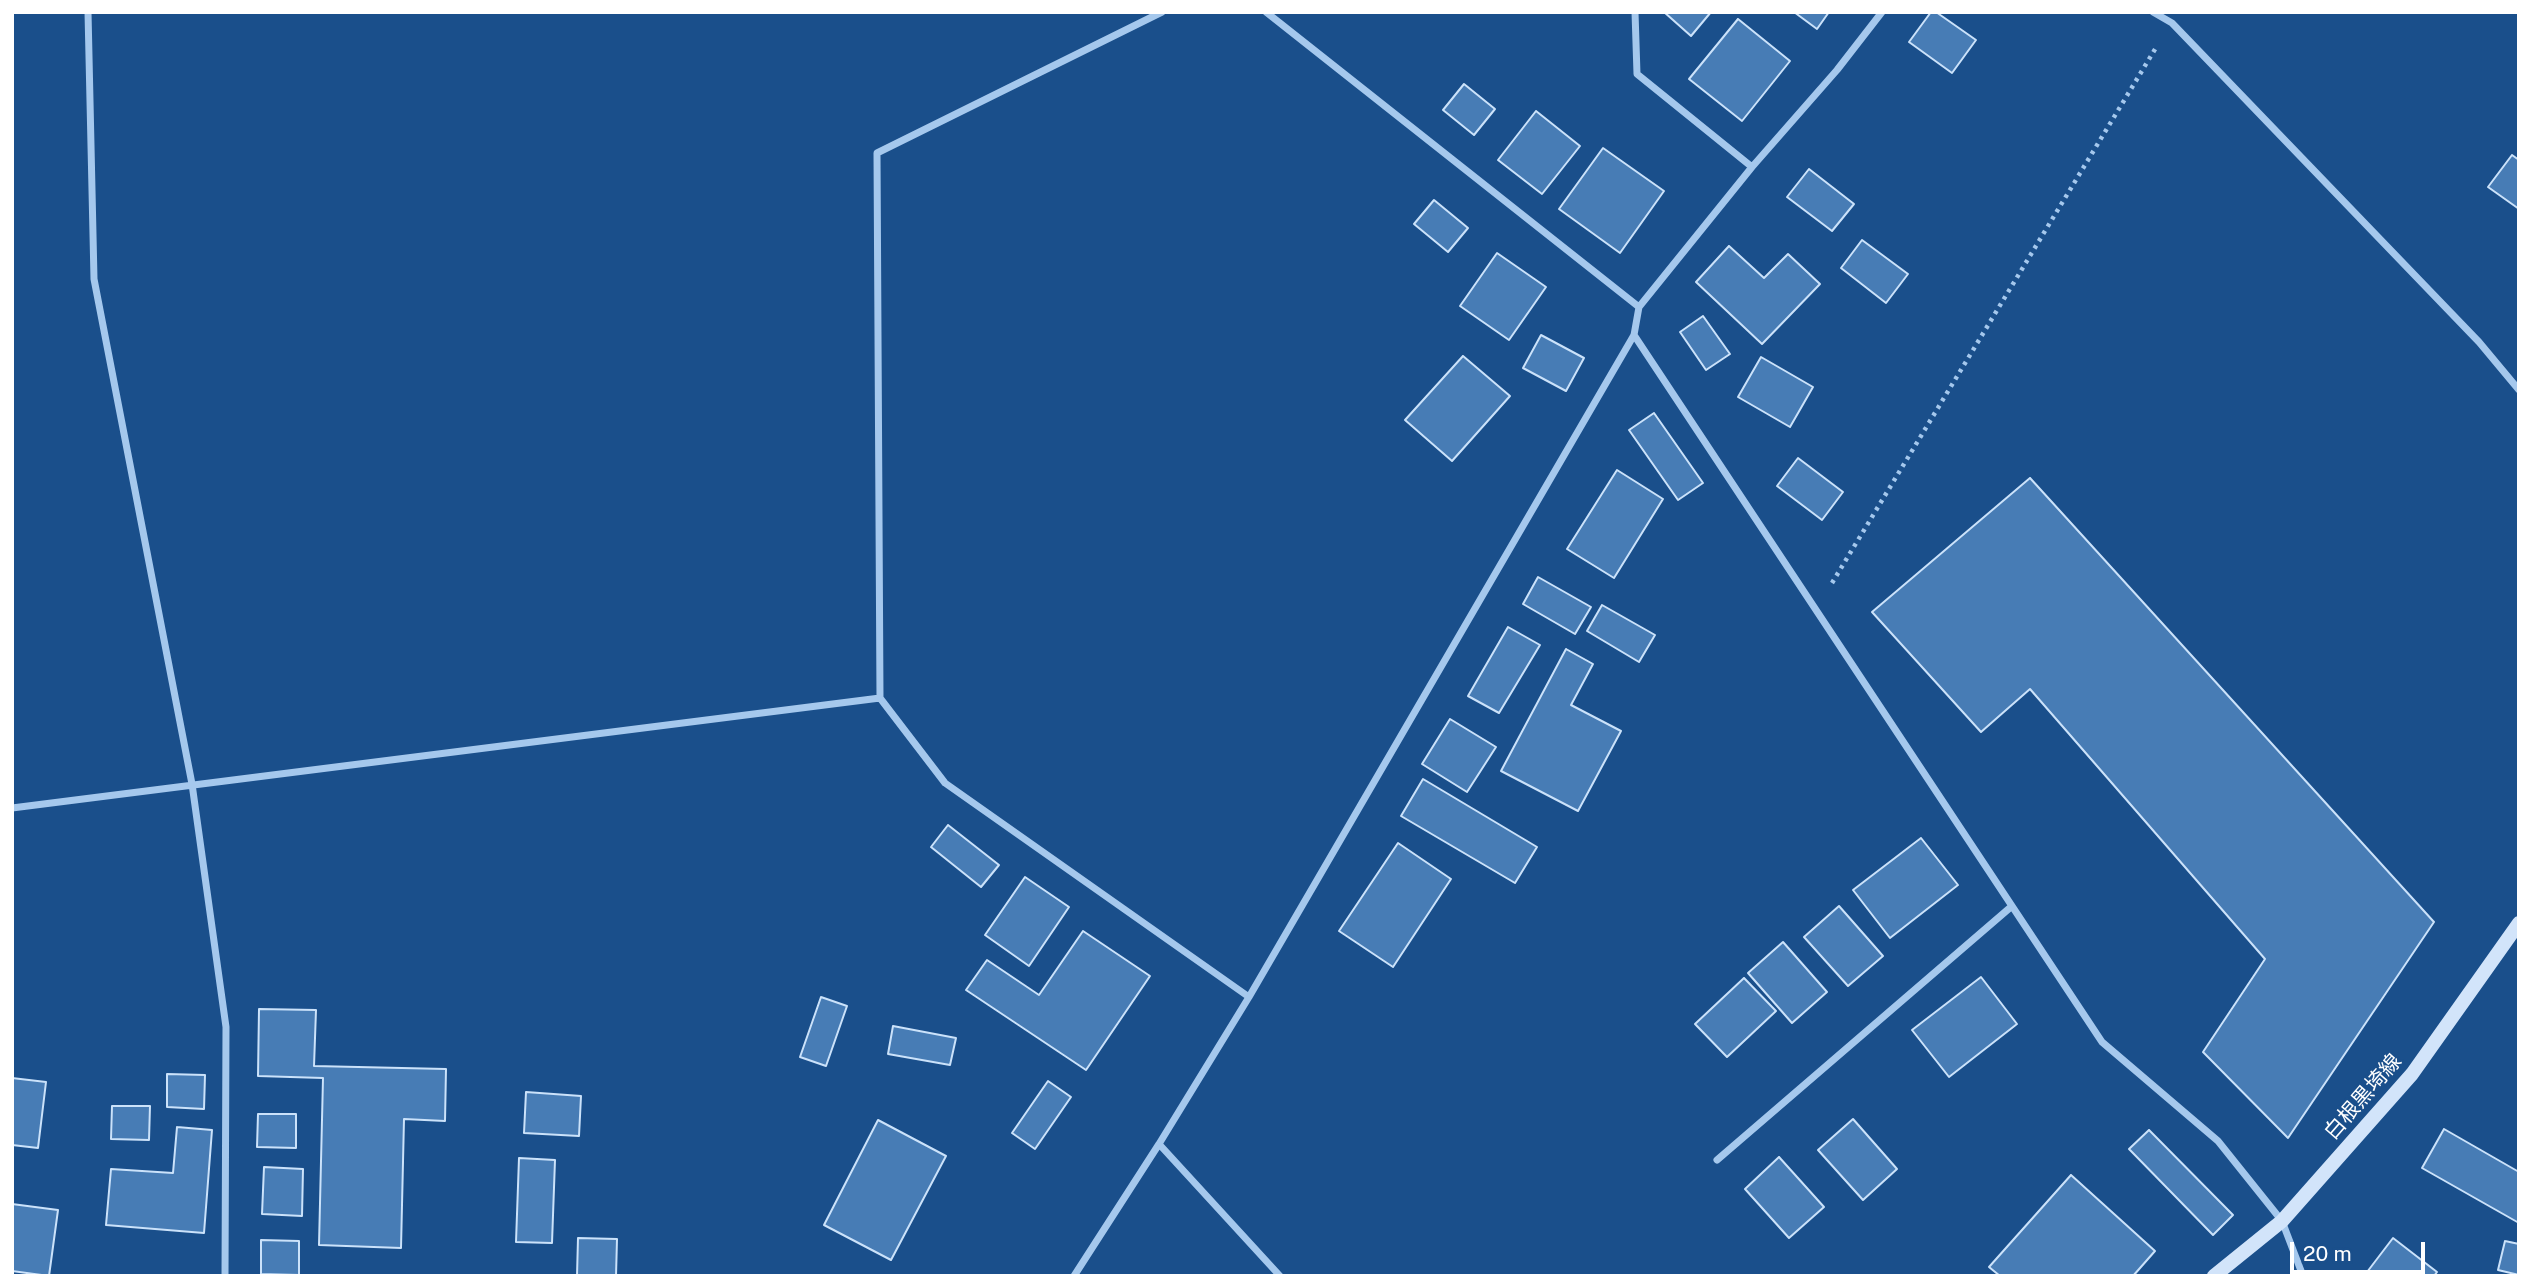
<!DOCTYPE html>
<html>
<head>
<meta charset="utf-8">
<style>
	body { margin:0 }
	#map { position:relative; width:2531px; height:1288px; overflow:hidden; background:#1a4f8b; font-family:"Public Sans",sans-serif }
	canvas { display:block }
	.frame { position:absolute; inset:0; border:14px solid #fff; pointer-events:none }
	.scale { position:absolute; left:2290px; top:1242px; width:135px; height:32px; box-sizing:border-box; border:4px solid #fff; border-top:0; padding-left:9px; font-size:21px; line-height:24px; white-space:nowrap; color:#fff; -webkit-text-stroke:5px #1a4f8b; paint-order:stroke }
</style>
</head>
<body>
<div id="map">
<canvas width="2531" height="1288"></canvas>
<div class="frame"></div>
<div class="scale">20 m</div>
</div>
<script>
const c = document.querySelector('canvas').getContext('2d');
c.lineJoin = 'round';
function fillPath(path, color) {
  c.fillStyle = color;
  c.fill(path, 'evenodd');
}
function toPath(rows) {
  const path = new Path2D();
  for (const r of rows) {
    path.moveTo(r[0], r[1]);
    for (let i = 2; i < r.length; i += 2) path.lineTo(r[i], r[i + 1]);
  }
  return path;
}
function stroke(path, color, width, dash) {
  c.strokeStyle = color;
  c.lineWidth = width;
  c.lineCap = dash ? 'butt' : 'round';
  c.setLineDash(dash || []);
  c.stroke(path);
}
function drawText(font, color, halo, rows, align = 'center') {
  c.font = font + ' "Public Sans","Noto Sans JP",sans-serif';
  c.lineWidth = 5;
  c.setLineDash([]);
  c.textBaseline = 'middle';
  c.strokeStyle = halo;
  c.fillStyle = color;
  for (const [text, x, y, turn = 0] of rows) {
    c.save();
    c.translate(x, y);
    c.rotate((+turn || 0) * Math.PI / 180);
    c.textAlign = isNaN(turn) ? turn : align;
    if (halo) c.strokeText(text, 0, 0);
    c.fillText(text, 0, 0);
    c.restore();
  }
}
const building = toPath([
	[1664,12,1711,12,1691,36,1664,12],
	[1794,12,1829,12,1817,29,1794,12],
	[1931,12,1936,12,1976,40,1952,73,1909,42,1931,12],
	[1738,19,1790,61,1742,121,1689,79,1738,19],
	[1464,84,1495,109,1474,135,1443,110,1464,84],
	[1536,111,1580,146,1542,194,1498,160,1536,111],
	[1603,148,1664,191,1620,253,1559,209,1603,148],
	[2512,155,2519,160,2519,209,2488,187,2512,155],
	[1809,169,1854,204,1832,231,1787,197,1809,169],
	[1434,200,1468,228,1448,252,1414,224,1434,200],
	[1862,240,1908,274,1886,303,1841,268,1862,240],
	[1729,246,1764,278,1788,254,1820,284,1762,344,1696,282,1729,246],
	[1497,253,1546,287,1509,340,1460,306,1497,253],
	[1703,316,1730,354,1706,370,1680,332,1703,316],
	[1541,335,1584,358,1566,391,1523,368,1541,335],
	[1463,356,1510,396,1452,461,1405,420,1463,356],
	[1761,357,1813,387,1790,427,1738,397,1761,357],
	[1654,413,1703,483,1678,500,1629,430,1654,413],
	[1798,458,1843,492,1822,520,1777,486,1798,458],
	[1617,470,1663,499,1614,578,1567,549,1617,470],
	[2030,478,2434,922,2288,1138,2203,1052,2265,959,2030,689,1981,732,1872,612,2030,478],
	[1538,577,1591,607,1575,634,1523,604,1538,577],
	[1602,605,1655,635,1639,662,1587,631,1602,605],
	[1508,627,1540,645,1499,713,1468,696,1508,627],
	[1566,649,1593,664,1571,705,1621,731,1578,811,1501,771,1566,649],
	[1450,719,1496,747,1467,792,1422,764,1450,719],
	[1423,779,1537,847,1515,883,1401,816,1423,779],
	[948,825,999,865,981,887,931,847,948,825],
	[1921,838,1958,885,1890,938,1853,890,1921,838],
	[1398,843,1451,879,1393,967,1339,931,1398,843],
	[1025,877,1069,907,1029,966,985,935,1025,877],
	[1839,906,1883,956,1848,986,1804,937,1839,906],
	[1083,931,1150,976,1086,1070,966,990,987,960,1039,995,1083,931],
	[1783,942,1827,992,1792,1023,1748,973,1783,942],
	[1981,977,2017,1024,1949,1077,1912,1030,1981,977],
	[1744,978,1776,1011,1727,1057,1695,1024,1744,978],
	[821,997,847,1006,826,1066,800,1057,821,997],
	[259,1009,316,1010,314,1066,446,1069,445,1121,404,1119,401,1248,319,1245,323,1078,258,1076,259,1009],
	[893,1026,956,1038,950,1065,888,1054,893,1026],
	[167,1074,205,1075,204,1109,167,1107,167,1074],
	[12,1078,46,1082,38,1148,12,1145,12,1078],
	[1048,1081,1071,1097,1035,1149,1012,1133,1048,1081],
	[526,1092,581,1096,579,1136,524,1133,526,1092],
	[112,1106,150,1106,149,1140,111,1139,112,1106],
	[258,1114,296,1114,296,1148,257,1147,258,1114],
	[1853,1119,1897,1169,1863,1200,1818,1150,1853,1119],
	[878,1120,946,1156,891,1260,824,1225,878,1120],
	[177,1127,212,1130,204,1233,106,1225,111,1169,173,1173,177,1127],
	[2444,1129,2519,1172,2519,1223,2422,1168,2444,1129],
	[2149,1130,2233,1215,2213,1235,2129,1149,2149,1130],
	[1779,1157,1824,1207,1789,1238,1745,1189,1779,1157],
	[519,1158,555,1160,552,1243,516,1242,519,1158],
	[264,1167,303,1169,302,1216,262,1214,264,1167],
	[2071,1175,2155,1251,2133,1276,2000,1276,1989,1267,2071,1175],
	[12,1204,58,1210,49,1276,12,1271,12,1204],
	[578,1238,617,1239,616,1276,577,1276,578,1238],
	[2393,1238,2437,1272,2434,1276,2364,1276,2393,1238],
	[261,1240,299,1241,299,1275,261,1274,261,1240],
	[2505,1241,2519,1244,2519,1275,2498,1270,2505,1241]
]);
fillPath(building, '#477cb5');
stroke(building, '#cbe2fa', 2);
stroke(toPath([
	[1832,583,2157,46]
]), '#a5c8ed', 4.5, [3.5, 5]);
stroke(toPath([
	[88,12,94,279,192,784,226,1027,225,1276],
	[1162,12,877,153,880,698,945,783,1249,997],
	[1635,12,1637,74,1752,167],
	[2153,12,2172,23,2479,342,2519,390],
	[1639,307,1752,167,1837,70,1882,12],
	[1634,335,2102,1042,2218,1141,2282,1221,2303,1276],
	[12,808,880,698],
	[1159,1144,1280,1276],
	[1717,1160,2012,906],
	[1074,1276,1159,1144,1249,997,1634,335,1639,307,1266,12]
]), '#a5c8ed', 7);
stroke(toPath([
	[2214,1276,2282,1221,2412,1074,2519,923]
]), '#d2e4fa', 14);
drawText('21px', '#fff', '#1a4f8b', [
	["白根黒埼線",2363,1097,-49]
]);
</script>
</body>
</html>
